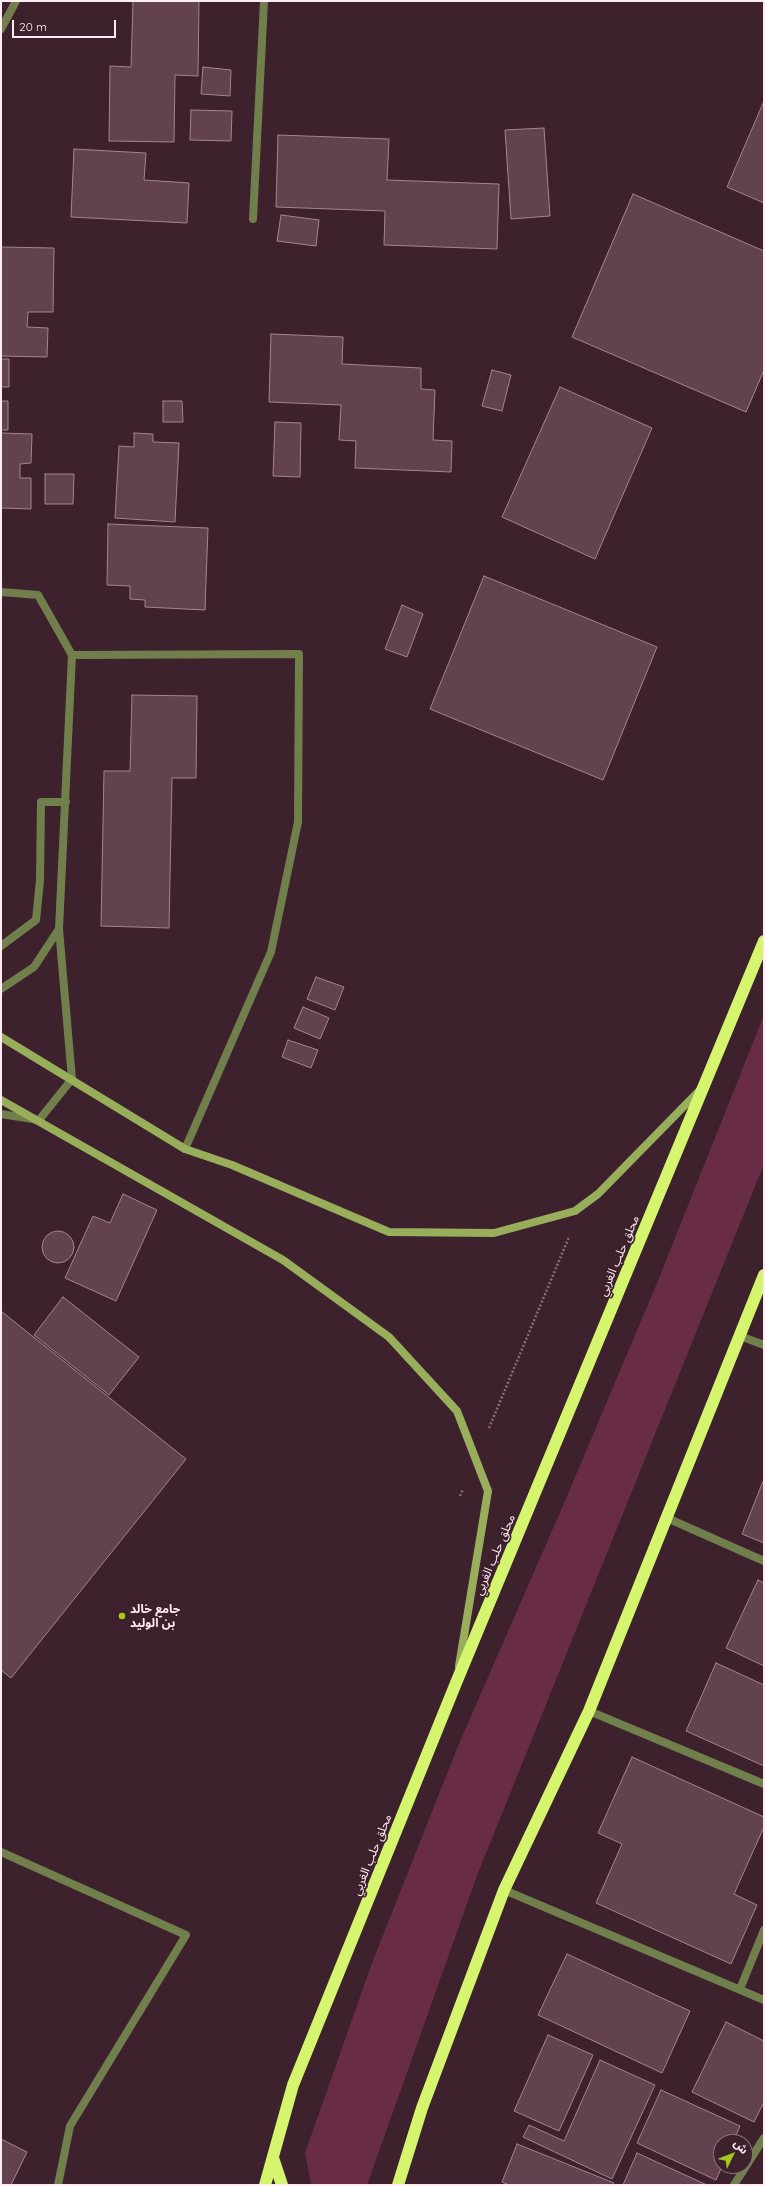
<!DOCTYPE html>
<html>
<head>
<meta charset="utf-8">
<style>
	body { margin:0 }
	#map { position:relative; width:765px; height:2186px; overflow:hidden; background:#3d212c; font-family:Quicksand,"Noto Sans Arabic",sans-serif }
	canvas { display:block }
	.frame { position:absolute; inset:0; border:2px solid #feeef4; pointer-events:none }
	.north { position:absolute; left:713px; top:2134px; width:40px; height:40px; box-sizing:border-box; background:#3d212c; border:1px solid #8a737c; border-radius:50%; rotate:47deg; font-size:11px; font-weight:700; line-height:16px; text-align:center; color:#feeef4 }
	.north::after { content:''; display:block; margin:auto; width:14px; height:18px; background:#a7c81f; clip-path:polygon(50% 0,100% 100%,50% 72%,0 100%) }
	.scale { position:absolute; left:12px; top:20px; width:104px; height:18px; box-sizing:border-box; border:2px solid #feeef4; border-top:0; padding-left:5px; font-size:12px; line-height:14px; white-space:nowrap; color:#feeef4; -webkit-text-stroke:3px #3d212c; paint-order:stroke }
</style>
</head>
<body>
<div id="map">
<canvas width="765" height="2186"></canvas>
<div class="frame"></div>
<div class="north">ش</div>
<div class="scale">20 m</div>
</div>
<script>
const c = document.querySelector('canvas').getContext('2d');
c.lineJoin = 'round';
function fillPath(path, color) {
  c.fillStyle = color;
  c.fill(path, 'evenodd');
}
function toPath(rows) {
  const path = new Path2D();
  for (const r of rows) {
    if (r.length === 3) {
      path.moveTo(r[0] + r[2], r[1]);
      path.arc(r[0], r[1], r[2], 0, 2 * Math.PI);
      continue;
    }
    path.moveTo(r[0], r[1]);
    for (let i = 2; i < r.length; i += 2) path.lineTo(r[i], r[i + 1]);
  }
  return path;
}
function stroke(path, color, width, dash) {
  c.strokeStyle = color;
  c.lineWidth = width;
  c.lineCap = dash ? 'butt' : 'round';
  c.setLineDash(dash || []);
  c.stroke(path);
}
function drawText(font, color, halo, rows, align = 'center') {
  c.font = font + ' Quicksand,"Noto Sans Arabic",sans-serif';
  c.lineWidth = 3.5;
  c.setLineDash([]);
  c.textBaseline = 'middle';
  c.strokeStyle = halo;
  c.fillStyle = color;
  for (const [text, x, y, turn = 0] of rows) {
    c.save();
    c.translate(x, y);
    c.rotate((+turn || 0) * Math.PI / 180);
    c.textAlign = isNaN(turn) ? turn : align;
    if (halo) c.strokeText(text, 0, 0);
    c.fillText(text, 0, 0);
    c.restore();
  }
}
fillPath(toPath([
	[764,1015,764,1164,478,1873,367,2185,311,2185,305,2153,372,1963,458,1746,565,1501,657,1283]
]), '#692c46');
const building = toPath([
	[133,1,199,1,198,76,175,75,174,142,109,141,110,66,131,67,133,1],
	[203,67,231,70,230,96,201,94,203,67],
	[764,101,764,203,727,187,764,101],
	[191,110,232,111,231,141,190,140,191,110],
	[544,128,550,216,511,219,505,130,544,128],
	[278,135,389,139,387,180,499,184,497,249,384,245,385,211,276,207,278,135],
	[74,149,146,153,144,180,189,183,187,223,71,217,74,149],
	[633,194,764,251,764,370,746,412,572,337,633,194],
	[281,215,319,220,316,246,277,241,281,215],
	[1,247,54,248,53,312,28,312,27,327,48,328,47,357,1,356,1,247],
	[271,334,343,337,342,364,421,368,421,389,435,390,433,440,452,441,451,472,355,468,356,441,339,440,341,405,269,402,271,334],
	[1,359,9,359,9,387,1,387,1,359],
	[492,370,511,375,502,411,482,406,492,370],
	[560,387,652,428,595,559,502,517,560,387],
	[1,401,8,401,8,430,1,430,1,401],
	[163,401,182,401,183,422,163,422,163,401],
	[275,422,301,423,300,477,273,476,275,422],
	[1,433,32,434,31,463,20,464,20,478,31,478,31,509,1,508,1,433],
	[134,433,153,434,153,442,179,443,175,522,115,518,119,446,134,447,134,433],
	[45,474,74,474,73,504,45,504,45,474],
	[108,524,208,528,205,610,145,607,145,600,130,599,130,586,107,585,108,524],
	[484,576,657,647,603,780,430,709,484,576],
	[402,605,423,614,407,657,385,649,402,605],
	[132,695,197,696,196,778,172,778,169,928,101,926,104,771,130,771,132,695],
	[316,977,344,987,335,1010,307,999,316,977],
	[303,1007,329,1018,320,1039,294,1028,303,1007],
	[288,1040,318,1050,311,1068,282,1057,288,1040],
	[123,1194,157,1210,116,1301,65,1278,93,1216,110,1223,123,1194],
	[58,1247,16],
	[63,1297,139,1357,109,1395,34,1335,63,1297],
	[1,1311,186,1459,11,1678,1,1670,1,1311],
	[764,1479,764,1543,742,1534,764,1479],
	[758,1580,764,1583,764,1666,726,1648,758,1580],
	[716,1663,764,1685,764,1766,686,1731,716,1663],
	[632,1757,764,1817,764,1827,734,1894,757,1905,731,1964,596,1903,622,1844,598,1833,632,1757],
	[567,1954,690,2011,662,2073,538,2015,567,1954],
	[726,2022,764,2041,764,2102,754,2122,692,2092,726,2022],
	[548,2035,593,2055,559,2131,514,2111,548,2035],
	[600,2060,655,2085,612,2179,523,2137,529,2125,564,2141,600,2060],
	[661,2090,740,2126,733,2142,721,2142,722,2166,716,2180,637,2143,661,2090],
	[1,2139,27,2152,11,2185,1,2185,1,2139],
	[517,2144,614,2183,613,2185,509,2185,502,2182,517,2144],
	[637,2153,707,2185,623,2185,637,2153]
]);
fillPath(building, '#62424e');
stroke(building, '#a78390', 1);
stroke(toPath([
	[489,1428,569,1237],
	[460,1496,463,1489]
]), '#876f78', 2.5, [2, 2]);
stroke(toPath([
	[1,29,16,1],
	[253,219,264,1],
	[1,592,38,595,72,655,59,929,72,1079,39,1120,1,1114],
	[72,655,299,654,298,822,271,952,185,1149],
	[1,946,36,920,40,880,41,802,66,802],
	[1,989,34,967,59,929],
	[740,1336,764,1345],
	[667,1518,764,1561],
	[589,1711,764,1784],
	[1,1852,186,1935,70,2126,58,2185],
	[504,1890,764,2000],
	[740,1989,764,1930],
	[734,2185,764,2138]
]), '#717f4c', 8);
stroke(toPath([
	[1,1037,185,1149,232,1165,389,1232,494,1233,575,1211,598,1194,700,1090],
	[1,1100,283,1260,389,1337,457,1411,488,1491,459,1666]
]), '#99ae5b', 8);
stroke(toPath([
	[273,2158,282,2185],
	[265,2185,293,2085,456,1683,764,941],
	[398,2185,422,2108,504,1890,589,1711,764,1275]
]), '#d4f56d', 12);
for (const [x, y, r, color] of [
	[122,1616,4,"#a7c81f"]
]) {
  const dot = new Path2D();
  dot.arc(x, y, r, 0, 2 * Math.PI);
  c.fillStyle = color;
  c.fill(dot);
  stroke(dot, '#3d212c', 1.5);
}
drawText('12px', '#feeef4', '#3d212c', [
	["محلق حلب الغربي",619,1256,-67],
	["محلق حلب الغربي",495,1555,-67],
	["محلق حلب الغربي",372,1855,-68]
]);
drawText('bold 12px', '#feeef4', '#3d212c', [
	["جامع خالد",130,1609],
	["بن الوليد",130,1623]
], 'left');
</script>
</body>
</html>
